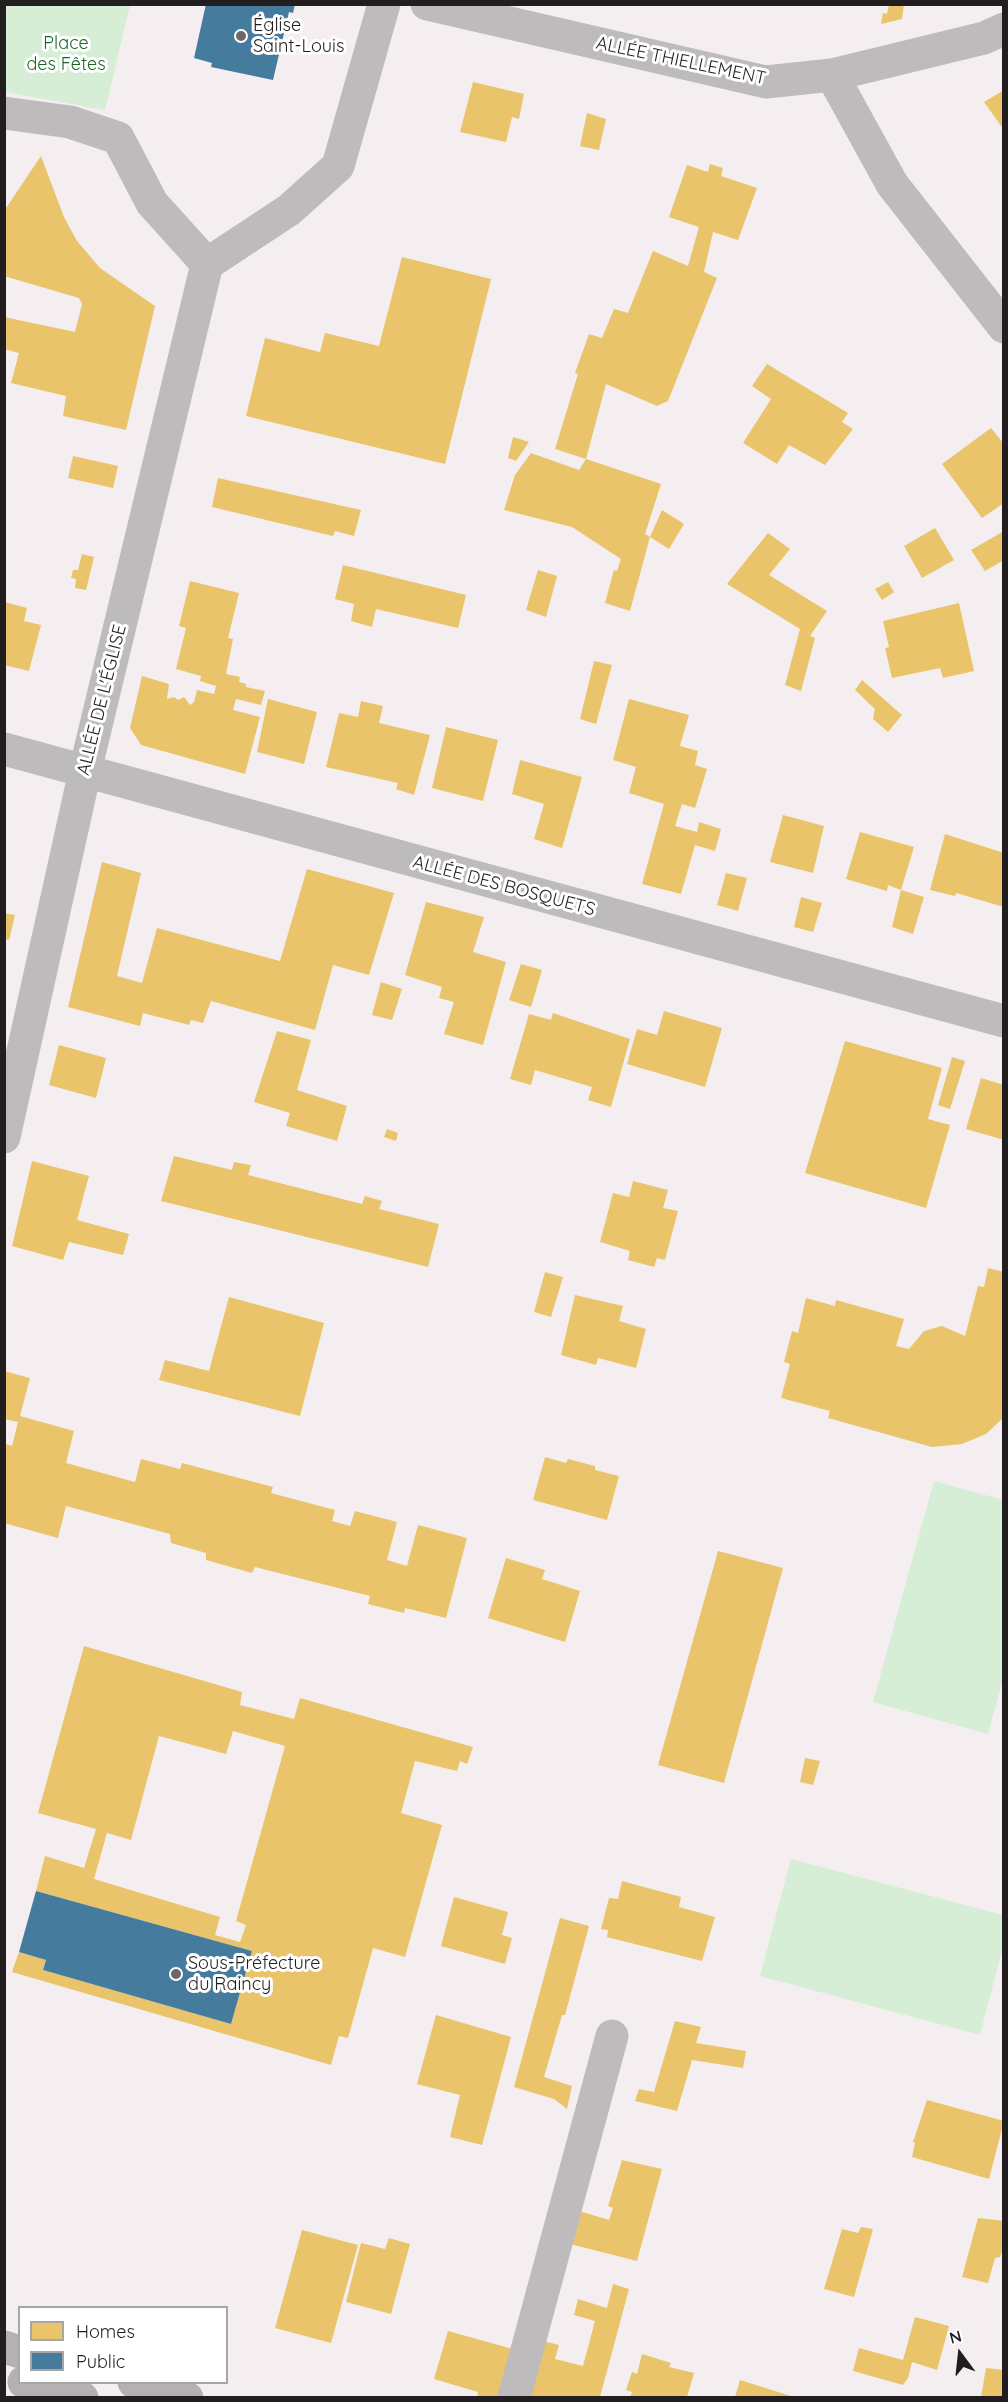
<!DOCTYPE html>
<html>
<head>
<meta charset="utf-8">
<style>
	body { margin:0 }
	#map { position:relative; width:1008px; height:2402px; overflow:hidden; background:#f4eef1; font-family:Quicksand,sans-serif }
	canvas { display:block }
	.frame { position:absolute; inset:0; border:6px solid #221e20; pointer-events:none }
	.legend { position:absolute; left:18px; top:2306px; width:210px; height:78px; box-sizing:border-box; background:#fff; border:2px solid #a7a5a6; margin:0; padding:8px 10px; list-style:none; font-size:18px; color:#221e20 }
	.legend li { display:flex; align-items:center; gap:12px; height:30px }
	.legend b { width:30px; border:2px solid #a7a5a6 }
	.north { position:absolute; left:930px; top:2324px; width:60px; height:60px; -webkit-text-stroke:4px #fff; paint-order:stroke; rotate:345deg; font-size:16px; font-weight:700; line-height:24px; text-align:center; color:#221e20 }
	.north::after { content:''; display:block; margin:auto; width:21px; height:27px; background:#221e20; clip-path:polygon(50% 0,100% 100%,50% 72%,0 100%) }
</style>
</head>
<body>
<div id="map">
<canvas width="1008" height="2402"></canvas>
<div class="frame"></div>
<ul class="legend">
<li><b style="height:16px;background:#e9c46a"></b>Homes</li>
<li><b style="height:16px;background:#457b9d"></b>Public</li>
</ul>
<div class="north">N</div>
</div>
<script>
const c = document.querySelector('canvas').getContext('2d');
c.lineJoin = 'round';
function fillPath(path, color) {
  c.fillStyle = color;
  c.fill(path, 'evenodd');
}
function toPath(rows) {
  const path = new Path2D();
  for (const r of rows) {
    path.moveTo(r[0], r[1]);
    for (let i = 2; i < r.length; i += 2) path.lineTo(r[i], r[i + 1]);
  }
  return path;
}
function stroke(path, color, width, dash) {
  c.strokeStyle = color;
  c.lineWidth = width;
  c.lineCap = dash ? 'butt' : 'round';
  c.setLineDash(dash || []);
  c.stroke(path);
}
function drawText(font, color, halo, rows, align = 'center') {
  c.font = font + ' Quicksand,sans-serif';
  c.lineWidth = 6;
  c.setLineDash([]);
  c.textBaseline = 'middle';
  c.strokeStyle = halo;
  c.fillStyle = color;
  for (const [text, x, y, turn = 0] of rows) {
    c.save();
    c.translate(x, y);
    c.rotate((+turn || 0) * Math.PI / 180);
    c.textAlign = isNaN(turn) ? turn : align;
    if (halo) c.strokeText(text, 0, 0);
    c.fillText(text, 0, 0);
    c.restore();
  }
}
fillPath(toPath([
	[4,5,130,5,105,110,5,92],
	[934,1481,1003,1500,1003,1679,988,1734,873,1702],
	[791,1859,1003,1915,1003,1946,980,2035,760,1976]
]), '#d6edd6');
fillPath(toPath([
	[889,4,904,4,902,19,881,24,883,13,887,14],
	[473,82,524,94,519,119,512,117,506,142,460,132],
	[1004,90,1004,130,984,102],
	[587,113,606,119,599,150,580,146],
	[41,156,64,217,77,241,100,268,155,306,126,430,63,416,66,396,11,383,19,353,4,349,4,317,75,332,82,304,79,298,4,276,4,211],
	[710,164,723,168,721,176,757,188,738,240,713,232,704,272,717,278,668,401,657,406,606,384,586,459,555,449,578,374,575,373,589,334,602,338,614,309,628,313,653,251,688,266,699,227,669,217,687,165,708,172],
	[402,257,491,279,445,464,246,416,265,338,320,352,325,333,379,346],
	[767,364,848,413,842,422,853,429,825,465,789,445,777,464,743,443,771,399,752,386],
	[991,428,1004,444,1004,503,982,518,942,464],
	[513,437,529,442,516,461,508,458],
	[531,453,579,470,586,459,661,484,645,534,650,537,662,510,684,524,669,549,650,537,630,611,605,603,614,570,617,571,621,559,572,527,504,510,515,475],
	[73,456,118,466,113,488,68,478],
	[218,478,361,510,354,536,335,531,333,536,212,507],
	[935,528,954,560,922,578,904,546],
	[1004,531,1004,560,985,571,971,550],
	[768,533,790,549,769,575,827,611,810,636,815,638,801,691,785,685,800,629,727,584],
	[82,554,94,557,86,590,75,588,76,579,71,578,73,570,78,570],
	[343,565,466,595,458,628,376,609,372,627,351,621,354,604,335,599],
	[538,570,557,576,546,617,526,610],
	[190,581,239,593,228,638,233,639,226,674,240,677,239,682,246,684,246,687,265,691,261,705,236,699,233,710,260,717,245,774,141,745,130,728,142,676,169,684,167,699,174,697,178,700,184,697,190,705,194,702,197,690,214,694,216,686,200,681,201,676,176,669,186,628,179,626],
	[888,582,894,592,882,600,875,589],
	[4,602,27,608,24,621,41,625,29,671,4,665],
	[959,603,974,671,943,678,940,668,892,678,885,648,889,647,883,621],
	[594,661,612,665,596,724,580,719],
	[862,680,902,715,888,732,873,719,875,709,855,690],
	[268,699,317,712,304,764,257,752],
	[629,699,689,715,680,746,698,751,695,765,707,769,695,808,682,804,675,826,697,832,699,822,721,829,715,851,695,845,681,894,642,884,664,804,629,793,636,767,613,760],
	[361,701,383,706,379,723,430,735,414,795,396,789,398,783,326,767,339,713,358,717],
	[446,727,498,740,483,801,432,788],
	[520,760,582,777,562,848,534,839,544,804,512,794],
	[783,815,824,826,813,873,770,862],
	[860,832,914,847,901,890,888,885,887,891,846,879],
	[945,834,1004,853,1004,907,956,893,955,896,930,890],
	[102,862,141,873,117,976,142,983,157,928,280,961,307,869,394,893,369,975,333,965,315,1030,211,1001,203,1023,191,1020,189,1025,143,1013,140,1026,68,1007],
	[726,873,747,878,738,911,717,905],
	[901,890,924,897,913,934,892,927],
	[801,897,822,903,813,932,794,927],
	[426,902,484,917,473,952,506,962,483,1045,444,1034,454,1002,439,998,442,987,405,975],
	[4,913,15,915,9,940,4,939],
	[521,964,542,970,531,1007,509,1000],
	[381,982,402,989,392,1020,372,1015],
	[664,1011,722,1028,705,1087,627,1064,637,1029,657,1035],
	[553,1013,630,1039,611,1107,588,1100,592,1087,535,1070,531,1085,510,1079,529,1014,551,1020],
	[277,1031,311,1040,297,1090,347,1106,337,1141,286,1126,290,1113,254,1102],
	[845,1041,942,1068,928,1119,950,1125,926,1208,805,1173],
	[59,1045,106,1058,96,1098,49,1085],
	[952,1057,965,1061,950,1109,938,1105],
	[981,1078,1004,1085,1004,1140,966,1129],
	[387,1129,398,1133,396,1141,384,1137],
	[174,1156,232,1170,234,1162,251,1165,248,1175,362,1204,365,1196,382,1201,379,1209,439,1224,428,1267,161,1201],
	[32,1161,89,1176,77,1220,129,1234,123,1255,69,1242,63,1260,12,1246],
	[633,1181,668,1190,663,1208,678,1211,665,1260,657,1258,654,1267,628,1260,630,1251,600,1242,613,1193,629,1197],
	[988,1268,1004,1272,1004,1417,986,1434,962,1444,932,1447,828,1418,830,1411,781,1398,790,1364,784,1362,792,1331,798,1333,806,1298,835,1306,836,1300,904,1319,896,1346,909,1349,924,1331,942,1326,965,1336,978,1286,984,1287],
	[545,1272,563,1277,551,1317,534,1312],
	[575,1295,623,1306,619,1321,646,1329,636,1368,598,1358,596,1365,561,1355],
	[229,1297,324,1323,300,1416,159,1380,165,1360,209,1371],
	[4,1371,30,1378,20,1416,74,1431,66,1463,135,1482,141,1459,180,1469,182,1463,273,1487,271,1493,335,1510,332,1521,350,1526,355,1511,397,1522,387,1560,407,1566,418,1525,467,1538,446,1618,405,1608,404,1613,368,1604,370,1596,255,1567,252,1573,206,1560,206,1553,171,1543,170,1534,66,1506,58,1538,4,1523,4,1450,6,1444,12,1446,18,1422,4,1419],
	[545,1457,566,1463,568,1459,595,1466,595,1470,619,1476,607,1520,533,1500],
	[718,1551,783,1568,724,1783,658,1765],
	[506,1558,545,1570,542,1579,580,1591,565,1642,488,1618],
	[84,1646,242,1692,240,1705,294,1719,300,1698,473,1747,467,1764,460,1761,457,1771,415,1761,401,1813,442,1825,405,1957,373,1948,348,2038,339,2036,331,2065,12,1972,19,1952,46,1960,43,1970,231,2024,252,1951,36,1891,45,1856,84,1868,96,1829,38,1813],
	[233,1731,285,1746,236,1921,246,1925,240,1942,215,1935,220,1917,94,1879,107,1833,131,1840,159,1736,226,1754],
	[805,1758,820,1761,813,1785,800,1782],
	[622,1881,681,1897,679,1907,715,1917,702,1961,607,1937,608,1930,601,1929,609,1898,618,1899],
	[454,1897,508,1912,502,1935,512,1938,505,1964,441,1946],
	[560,1918,589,1926,565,2015,562,2015,544,2077,572,2086,567,2109,554,2099,514,2087],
	[436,2015,511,2037,482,2145,450,2137,460,2095,417,2084],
	[675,2021,701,2027,696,2043,746,2051,743,2068,692,2060,677,2111,635,2101,639,2089,654,2092],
	[927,2100,1004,2121,989,2179,912,2157,915,2143,913,2142],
	[622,2160,662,2169,637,2261,570,2244,579,2211,609,2220,613,2208,608,2206],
	[978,2218,1004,2221,1004,2245,1000,2257,995,2258,988,2283,962,2277],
	[861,2227,873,2229,854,2297,824,2289,842,2229,858,2233],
	[302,2230,358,2245,331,2343,275,2328],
	[389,2238,410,2244,391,2314,346,2302,361,2243,385,2249],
	[613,2284,629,2289,600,2397,527,2397,543,2341,559,2345,555,2359,583,2366,595,2321,574,2315,578,2299,607,2308],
	[915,2317,949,2326,937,2370,912,2362,908,2378,903,2385,853,2371,859,2348,903,2360],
	[448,2331,513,2349,499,2397,477,2397,478,2392,434,2379],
	[642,2354,671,2363,669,2367,694,2373,687,2397,630,2397,632,2392,626,2390,632,2372,637,2374],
	[986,2368,1004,2370,1002,2397,981,2397],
	[740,2380,794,2397,735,2397]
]), '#e9c46a');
fillPath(toPath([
	[206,4,295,4,293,13,289,12,273,80,211,67,212,63,194,58],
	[36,1891,252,1951,231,2024,43,1970,46,1960,19,1952]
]), '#457b9d');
stroke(toPath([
	[427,4,766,82,832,75,984,38,1004,29],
	[832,75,892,184,1004,327],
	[4,113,70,122,118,138,152,203,207,264],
	[4,749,1004,1021],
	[4,1137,85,771,207,264,289,210,338,166,384,4],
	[514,2398,612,2036]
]), '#bdbbbb', 33);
stroke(toPath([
	[4,2347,20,2352],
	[24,2382,82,2398],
	[134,2382,187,2398]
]), '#b3b1b2', 33);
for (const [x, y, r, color] of [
	[241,36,6,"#6c6769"],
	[176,1974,6,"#6c6769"]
]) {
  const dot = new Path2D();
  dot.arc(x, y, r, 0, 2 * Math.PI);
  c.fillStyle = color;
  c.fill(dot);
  stroke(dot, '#fff', 2);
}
drawText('18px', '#221e20', '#fff', [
	["Église",253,26],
	["Saint-Louis",253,47],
	["Sous-Préfecture",188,1964],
	["du Raincy",188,1985]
], 'left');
drawText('18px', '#196728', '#fff', [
	["Place",66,44],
	["des Fêtes",66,65]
]);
drawText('18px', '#221e20', '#fff', [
	["ALLÉE THIELLEMENT",681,61,12],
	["ALLÉE DE L'ÉGLISE",102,700,-76],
	["ALLÉE DES BOSQUETS",504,886,15]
]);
</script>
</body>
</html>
